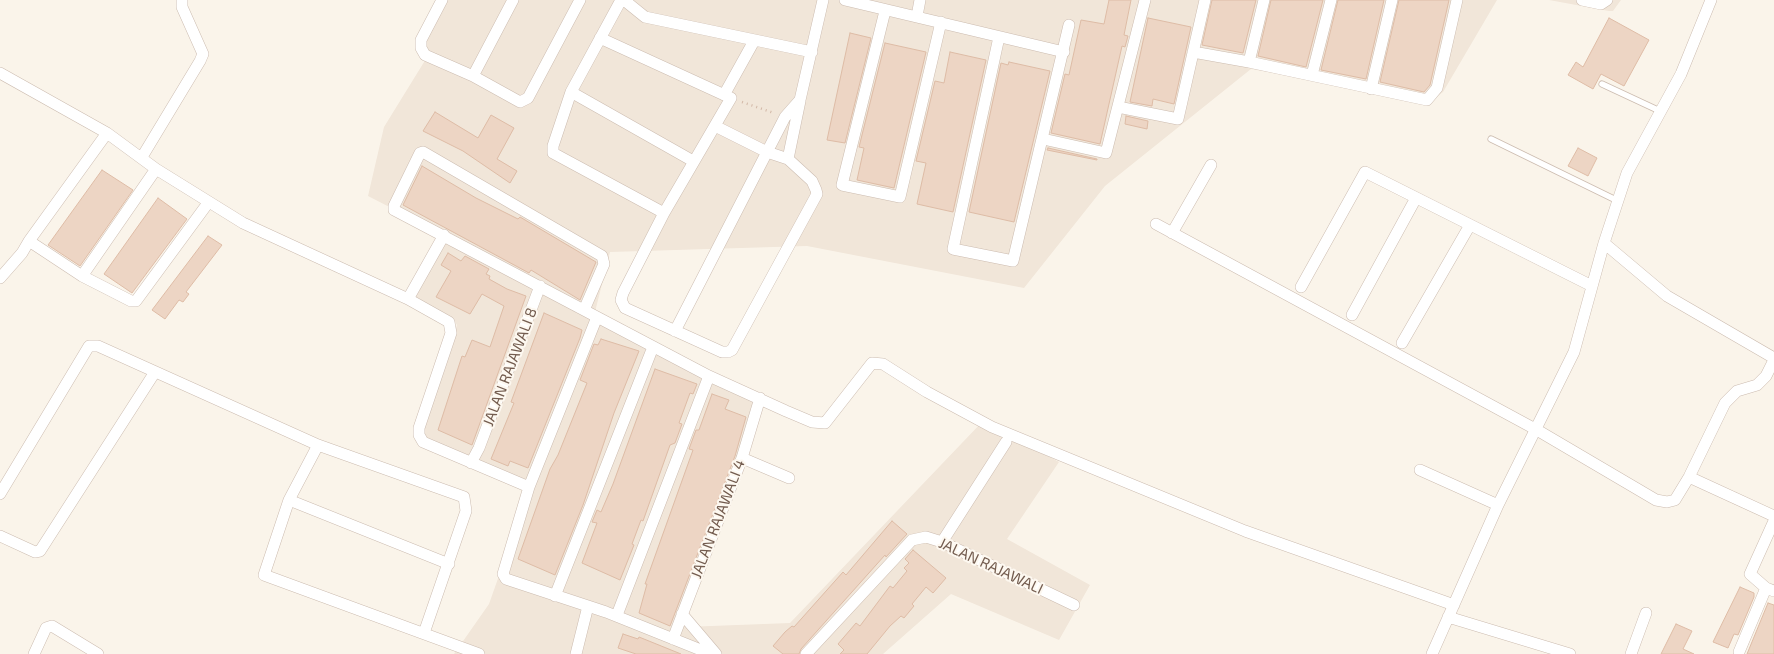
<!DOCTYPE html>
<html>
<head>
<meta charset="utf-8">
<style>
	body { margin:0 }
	canvas { display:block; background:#faf4ea }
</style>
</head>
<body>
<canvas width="1774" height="654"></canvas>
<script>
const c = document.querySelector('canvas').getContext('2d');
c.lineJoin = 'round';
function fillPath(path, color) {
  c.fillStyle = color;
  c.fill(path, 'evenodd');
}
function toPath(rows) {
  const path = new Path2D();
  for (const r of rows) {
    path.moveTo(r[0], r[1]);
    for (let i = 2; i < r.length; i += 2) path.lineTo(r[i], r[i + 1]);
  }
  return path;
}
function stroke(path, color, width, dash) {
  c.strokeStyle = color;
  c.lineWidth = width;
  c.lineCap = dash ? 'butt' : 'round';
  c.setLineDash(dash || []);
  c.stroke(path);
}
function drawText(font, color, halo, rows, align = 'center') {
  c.font = font + ' "Exo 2",sans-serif';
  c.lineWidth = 4;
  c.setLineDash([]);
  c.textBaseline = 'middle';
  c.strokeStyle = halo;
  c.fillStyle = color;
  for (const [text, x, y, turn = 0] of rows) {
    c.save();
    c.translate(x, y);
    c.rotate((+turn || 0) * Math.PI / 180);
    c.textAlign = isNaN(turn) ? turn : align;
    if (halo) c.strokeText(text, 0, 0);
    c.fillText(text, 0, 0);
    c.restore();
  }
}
fillPath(toPath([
	[444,0,1497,0,1443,92,1431,101,1251,69,1105,186,1024,288,807,246,610,252,595,312,755,400,685,627,790,623,983,421,1059,462,1007,539,1090,585,1059,640,951,594,883,654,454,654,489,604,531,485,424,441,421,428,457,325,454,320,410,299,442,234,368,196,384,127,429,54,423,48],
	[1549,0,1621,0,1613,11,1609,11]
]), '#f1e6d9');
const building = toPath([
	[1109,0,1131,0,1124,35,1128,36,1125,47,1122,46,1100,144,1051,133,1065,74,1069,75,1081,20,1104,24,1109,0],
	[1212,0,1256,0,1243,53,1202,45,1212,0],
	[1271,0,1323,0,1306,67,1258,56,1271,0],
	[1338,0,1384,0,1366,79,1321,70,1338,0],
	[1399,0,1449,0,1430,85,1424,92,1380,82,1399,0],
	[1148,18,1191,27,1174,104,1153,99,1152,106,1130,102,1148,18],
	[1609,18,1649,40,1624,86,1601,74,1593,89,1568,75,1576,62,1583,67,1609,18],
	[850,33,871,38,845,143,827,140,850,33],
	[885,43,926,52,894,188,857,180,864,148,859,147,885,43],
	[950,52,986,60,953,212,917,204,926,163,916,161,935,81,944,83,950,52],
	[1009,62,1050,71,1014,222,969,212,1001,63,1008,65,1009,62],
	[435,112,478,138,491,115,514,128,497,159,517,171,510,183,463,151,423,131,435,112],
	[1126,116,1148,121,1147,129,1125,124,1126,116],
	[1048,148,1097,159,1097,160,1047,150,1048,148],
	[1578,148,1597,158,1588,176,1568,166,1578,148],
	[422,166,476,198,518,219,520,217,596,262,580,300,531,270,529,273,403,205,422,166],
	[102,170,133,190,80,266,48,245,102,170],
	[158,198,187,219,132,293,104,274,158,198],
	[208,236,222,245,186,292,189,294,183,302,179,300,165,319,152,310,208,236],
	[448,253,461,261,465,256,489,269,486,274,490,276,489,279,507,289,526,296,472,445,438,430,462,356,465,357,472,340,490,347,504,306,482,294,470,314,436,297,451,271,441,265,448,253],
	[544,313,582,330,580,338,528,468,510,461,508,466,491,459,514,403,511,402,544,313],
	[601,339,639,351,614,413,583,505,555,575,518,559,550,469,558,455,587,383,580,380,594,344,598,345,601,339],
	[655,369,697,384,693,394,690,393,679,423,682,424,675,443,670,445,643,521,641,520,632,544,634,545,620,580,582,563,597,523,592,522,597,510,601,512,613,484,655,369],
	[712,394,729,400,725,409,746,417,735,456,670,626,639,613,647,584,645,584,693,450,689,449,696,430,699,430,712,394],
	[892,521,907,534,886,557,885,555,801,649,799,654,783,654,773,646,785,632,792,626,794,627,843,572,846,575,892,521],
	[913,550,946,578,933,593,926,587,912,604,914,606,904,618,901,616,890,626,867,654,840,654,844,650,838,644,856,623,860,626,890,586,893,588,907,571,904,568,909,563,905,559,913,550],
	[1740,587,1754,593,1754,597,1738,635,1734,634,1728,648,1713,642,1740,587],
	[1768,603,1774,605,1774,654,1747,654,1768,603],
	[1676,624,1692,631,1683,649,1694,654,1661,654,1676,624],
	[623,634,638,639,639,637,681,654,636,654,618,648,623,634]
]);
fillPath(building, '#edd5c4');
stroke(building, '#debca6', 1);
const service = toPath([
	[1602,84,1662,112],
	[1491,139,1618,201]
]);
const minor = toPath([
	[442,0,421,40,421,48,425,55,473,76,520,102,528,98,580,0],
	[621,0,571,92,553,146,553,153,664,213],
	[624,0,645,17,812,52],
	[845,0,1064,52],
	[1264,0,1249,62,1427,100,1437,88,1457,0],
	[1582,0,1601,4,1607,0],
	[885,11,842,185,900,197,941,22],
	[917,16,920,0],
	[999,37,953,249,1013,261,1069,25],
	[600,38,731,98,664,213,623,293,621,300,625,308,722,352,728,352,732,350,817,194,816,190,812,181,788,159,767,152,715,126],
	[1193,52,1249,62],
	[0,73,107,133,156,169,243,223,408,299,449,322,451,333,419,428,419,435,423,442,529,487],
	[1312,75,1331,0],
	[473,76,513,0],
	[1371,89,1392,0],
	[571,92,693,161],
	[724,95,754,41],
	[1118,107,1178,119,1205,0],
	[107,133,29,241,82,276,131,301,136,301,208,203],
	[1043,139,1106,153,1145,0],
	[142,157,200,61,203,54,182,7,182,0],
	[788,159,800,101],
	[1156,224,1537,430,1656,500,1667,502,1675,500,1689,477,1725,403,1737,391,1757,385,1766,376,1774,360],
	[1172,233,1211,165],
	[1604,243,1667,296,1774,358],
	[82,276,156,169],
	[0,278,22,253,29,241],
	[1301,287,1365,172,1592,286],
	[408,299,444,235],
	[584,310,604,264,602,256,423,152,420,153,394,206,394,210,709,376,786,411,812,422,825,423,872,363,883,364,927,392,992,427,1245,531,1454,605],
	[1352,315,1416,198],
	[597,317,529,487,503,574,506,579,606,612,711,654],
	[675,331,785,117,800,100,823,0],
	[1402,343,1470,225],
	[318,445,289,500,264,575,479,654],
	[742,458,789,478],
	[471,463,479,448,540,286],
	[1420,470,1498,505],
	[1689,477,1774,516],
	[0,494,89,346,98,346,318,445,464,497,466,511,424,633],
	[289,500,449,564],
	[1774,521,1750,574,1766,588,1774,591],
	[0,536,35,552,40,551,155,372],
	[942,542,1006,442],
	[555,596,653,347],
	[682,614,716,654],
	[617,615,709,376],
	[1448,617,1570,654],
	[673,639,742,458,760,398],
	[1739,652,1766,588],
	[34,654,46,628,52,626,98,654],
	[576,654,588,606],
	[806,654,912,540,926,537,942,542,1074,605],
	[1432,654,1498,505,1574,352,1604,243,1627,173,1681,74,1711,0],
	[1631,654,1646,613]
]);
stroke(service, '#ccbcb0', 7);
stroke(minor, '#ccbcb0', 12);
stroke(toPath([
	[742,102,774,113]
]), '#d2b8a7', 2.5, [1, 4]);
stroke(service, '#fff', 5.5);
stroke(minor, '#fff', 11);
drawText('15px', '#735c4f', '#fdf8f0', [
	["JALAN RAJAWALI 8",510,367,-69],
	["JALAN RAJAWALI 4",718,519,-69],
	["JALAN RAJAWALI",991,566,25]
]);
</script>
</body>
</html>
